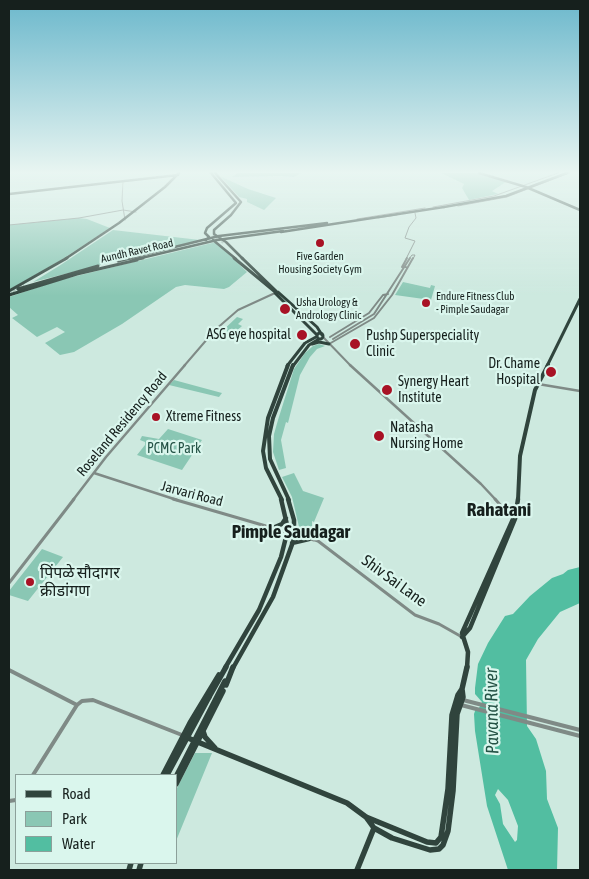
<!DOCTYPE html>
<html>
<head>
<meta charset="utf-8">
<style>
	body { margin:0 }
	#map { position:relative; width:589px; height:879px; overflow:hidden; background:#cde9df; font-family:"Asap Condensed",sans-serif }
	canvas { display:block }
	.frame { position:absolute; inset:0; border:10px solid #16201d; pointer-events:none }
	.legend { position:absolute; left:15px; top:774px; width:162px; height:90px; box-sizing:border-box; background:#daf6ed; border:1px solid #8ca09a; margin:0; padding:6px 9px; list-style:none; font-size:15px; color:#16201d }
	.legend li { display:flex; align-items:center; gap:10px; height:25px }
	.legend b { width:25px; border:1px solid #8ca09a }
</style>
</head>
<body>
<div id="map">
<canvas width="589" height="879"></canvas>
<div class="frame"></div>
<ul class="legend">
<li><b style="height:6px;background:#30443d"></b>Road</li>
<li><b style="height:14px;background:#8ac7b4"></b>Park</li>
<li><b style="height:14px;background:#52bea1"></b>Water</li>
</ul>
</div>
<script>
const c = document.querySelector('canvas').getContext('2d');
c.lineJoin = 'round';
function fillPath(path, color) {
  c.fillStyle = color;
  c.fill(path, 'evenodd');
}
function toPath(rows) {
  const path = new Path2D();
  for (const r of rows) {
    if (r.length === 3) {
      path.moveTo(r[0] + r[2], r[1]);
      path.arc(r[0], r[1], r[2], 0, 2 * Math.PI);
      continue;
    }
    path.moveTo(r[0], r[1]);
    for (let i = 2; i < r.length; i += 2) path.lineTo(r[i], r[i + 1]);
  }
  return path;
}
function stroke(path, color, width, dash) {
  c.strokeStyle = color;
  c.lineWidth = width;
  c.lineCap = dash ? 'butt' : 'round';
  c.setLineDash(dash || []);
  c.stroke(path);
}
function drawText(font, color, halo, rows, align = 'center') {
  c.font = font + ' "Asap Condensed","Noto Sans Devanagari",sans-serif';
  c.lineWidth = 4.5;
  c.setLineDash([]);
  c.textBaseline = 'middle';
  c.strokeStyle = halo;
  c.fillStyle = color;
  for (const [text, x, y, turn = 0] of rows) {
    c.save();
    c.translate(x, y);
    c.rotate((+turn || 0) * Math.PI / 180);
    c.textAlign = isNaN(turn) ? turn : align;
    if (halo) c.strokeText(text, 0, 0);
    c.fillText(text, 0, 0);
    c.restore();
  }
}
fillPath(toPath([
	[238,173,301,173,294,177,280,176,232,177],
	[441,173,476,173,506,182,492,191,498,194,469,200,462,188,464,184],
	[220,176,248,189,276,198,264,210,247,202,247,199,239,197],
	[79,218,87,219,110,228,61,260,9,290,9,225],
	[113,230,200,240,33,282,59,266],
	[216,242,247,272,229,287,224,289,185,285,176,287,122,324,74,352,60,355,45,343,65,332,57,327,37,337,12,318,18,315,9,307,9,297,60,280],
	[403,282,430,288,431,285,435,286,431,300,395,295],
	[237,317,243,319,238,324,242,326,229,338,218,335],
	[319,344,325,346,317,349,310,357,300,375,288,423,286,422,281,440,286,468,279,470,273,452,274,434,278,420,294,369,305,353,313,346],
	[174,380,222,393,219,397,169,385],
	[168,429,202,440,182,470,137,455,145,445,145,442,140,440,142,436,159,439],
	[294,473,303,491,324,498,314,522,312,521,312,533,309,534,300,531,292,497,282,477],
	[42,549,63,557,28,601,9,595,9,591],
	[195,753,212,753,176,841,176,790]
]), '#8ac7b4');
fillPath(toPath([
	[580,567,580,603,560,612,538,639,526,660,527,726,536,739,546,771,547,799,558,828,557,870,508,870,487,806,475,731,474,714,476,708,479,708,482,702,475,694,475,688,478,664,488,643,505,616,513,614,530,596,552,578,563,574,568,570],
	[498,789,508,800,518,826,517,840,515,842,503,824,500,804,495,795]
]), '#52bea1');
stroke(toPath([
	[213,235,224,243]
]), '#a8c1b8', 2.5, [2.5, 1]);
stroke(toPath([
	[9,293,24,285]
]), '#a8c1b8', 3, [3, 1]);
stroke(toPath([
	[123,181,122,201,125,220],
	[458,206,507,197,569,173],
	[433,207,494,196,558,173],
	[378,218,397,215],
	[357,219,425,208],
	[9,225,79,218,123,210,136,212],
	[406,259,415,241,405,238,409,227,416,218,415,213],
	[409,259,412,255,415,255,413,259]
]), '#7f8a86', 1);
stroke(toPath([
	[406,267,402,267,407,258],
	[323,337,351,366],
	[330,337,369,313,383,295,388,294],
	[333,339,374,314,410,258],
	[329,344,374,318,392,295,413,258],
	[184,366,215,330,238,310,275,293]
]), '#7f8a86', 2);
stroke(toPath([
	[350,365,481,484,496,500],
	[538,384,580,391],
	[94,473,177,500],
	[73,500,106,457,185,365]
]), '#7f8a86', 2.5);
stroke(toPath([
	[173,499,314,540],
	[495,499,503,508,515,515],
	[293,532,318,541,415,615,439,624,462,637],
	[9,583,74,499]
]), '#7f8a86', 3);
stroke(toPath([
	[9,670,77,705],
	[463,700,580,730],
	[461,705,580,736],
	[33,775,77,705,82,701,93,700,182,735],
	[9,801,16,800]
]), '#7f8a86', 4);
stroke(toPath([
	[215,173,241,202,231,215,214,230,214,234,226,242,243,259],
	[479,173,526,187,580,210],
	[9,194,178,175],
	[281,232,444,207],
	[206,240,209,237,205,233,207,228,236,203,211,173],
	[213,240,236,259],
	[65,259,119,223,165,187,179,173],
	[126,259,219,236,327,223]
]), '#30443d', 2.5);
stroke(toPath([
	[234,258,274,291],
	[242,258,276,291],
	[118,261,131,258],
	[18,289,98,266],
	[9,291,67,258],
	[278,292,317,327,322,335],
	[275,293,317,335],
	[9,295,77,274,137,260],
	[320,336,3],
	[312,344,319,342,329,344],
	[287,366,305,343,316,337],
	[293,366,309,345,319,339],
	[547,366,580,299]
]), '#30443d', 3);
stroke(toPath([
	[282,500,266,468,263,451,268,418,288,365],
	[289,500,270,459,269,436,273,418,293,365],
	[518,500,520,456,535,390,548,365]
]), '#30443d', 4);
stroke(toPath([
	[275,527,282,524,286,518],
	[292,543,309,539],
	[462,637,470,628,515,519,518,499],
	[225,668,259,610,281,557,288,529,281,499],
	[233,668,273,597,294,539,294,520,288,499],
	[467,668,468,652,462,633,514,517]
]), '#30443d', 4.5);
stroke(toPath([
	[226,685,233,667],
	[209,697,226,667],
	[203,731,205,737,215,748],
	[183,736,347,803,366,817,427,842,436,843,441,837,448,789,452,715,458,695,462,689,467,667],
	[163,775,190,723,219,675],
	[176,784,223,691],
	[366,817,374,828,392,838,430,850,439,849,443,845,448,831,453,791,457,714,463,697,462,689],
	[129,870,131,863],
	[139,870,141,863],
	[357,870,374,828]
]), '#30443d', 5.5);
stroke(toPath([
	[444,207,506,196,567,173],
	[137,259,217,240,283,231]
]), '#30443d', 2.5);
stroke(toPath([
	[133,260,143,258]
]), '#30443d', 3);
stroke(toPath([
	[167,775,209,697],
	[176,777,225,681]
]), '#30443d', 5.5);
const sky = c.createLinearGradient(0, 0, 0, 296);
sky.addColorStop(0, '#6cb8cc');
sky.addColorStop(0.58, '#e8f5f1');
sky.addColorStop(1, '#e8f5f100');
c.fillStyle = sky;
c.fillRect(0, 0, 589, 296);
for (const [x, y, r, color] of [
	[320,243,5,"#a81225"],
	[426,303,5,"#a81225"],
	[285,309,6,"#a81225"],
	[302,335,6,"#a81225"],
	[355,344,6,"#a81225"],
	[551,372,6,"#a81225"],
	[387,390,6,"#a81225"],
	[156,417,5,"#a81225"],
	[379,436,6,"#a81225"],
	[30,582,5,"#a81225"]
]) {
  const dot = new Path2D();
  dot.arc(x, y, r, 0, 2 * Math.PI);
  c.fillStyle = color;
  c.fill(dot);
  stroke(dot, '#daf6ed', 2);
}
drawText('11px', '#16201d', '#daf6ed', [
	["Aundh Ravet Road",137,251,-13]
]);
drawText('11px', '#16201d', '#daf6ed', [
	["Five Garden",320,257,"center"],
	["Housing Society Gym",320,270,"center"],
	["Endure Fitness Club",436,297],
	["- Pimple Saudagar",436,310],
	["Usha Urology &",296,303],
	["Andrology Clinic",296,316]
], 'left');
drawText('14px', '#16201d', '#daf6ed', [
	["ASG eye hospital",291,335,"right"],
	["Pushp Superspeciality",366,336],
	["Clinic",366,352],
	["Dr. Chame",540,364,"right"],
	["Hospital",540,380,"right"],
	["Synergy Heart",398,382],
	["Institute",398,398],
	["Xtreme Fitness",166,417],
	["Natasha",390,428],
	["Nursing Home",390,444]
], 'left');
drawText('14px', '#16201d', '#daf6ed', [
	["Roseland Residency Road",122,424,-50],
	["Jarvari Road",192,494,15]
]);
drawText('14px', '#265447', '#daf6ed', [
	["PCMC Park",174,449]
]);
drawText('16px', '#16201d', '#daf6ed', [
	["पिंपळे सौदागर",40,573],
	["क्रीडांगण",40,591]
], 'left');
drawText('16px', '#16201d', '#daf6ed', [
	["Shiv Sai Lane",394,581,36]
]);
drawText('italic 18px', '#245245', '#daf6ed', [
	["Pavana River",492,711,-91]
]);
drawText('bold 19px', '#16201d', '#daf6ed', [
	["Rahatani",499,510],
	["Pimple Saudagar",291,532]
]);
</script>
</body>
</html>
